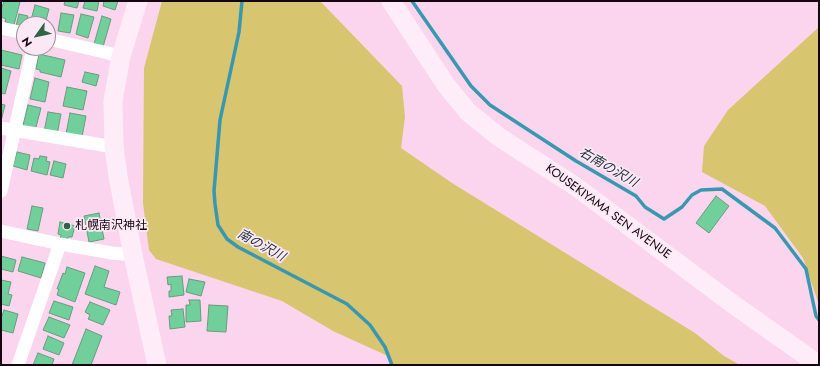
<!DOCTYPE html>
<html>
<head>
<meta charset="utf-8">
<style>
	body { margin:0 }
	#map { position:relative; width:820px; height:366px; overflow:hidden; background:#fbd4ee; font-family:Jost,sans-serif }
	canvas { display:block }
	.frame { position:absolute; inset:0; border:2px solid #150611; pointer-events:none }
	.north { position:absolute; left:16px; top:16px; width:40px; height:40px; box-sizing:border-box; background:#fce8f5; border:1px solid #a08e9a; border-radius:50%; rotate:237deg; font-size:11px; font-weight:700; line-height:16px; text-align:center; color:#150611 }
	.north::after { content:''; display:block; margin:auto; width:14px; height:18px; background:#306348; clip-path:polygon(50% 0,100% 100%,50% 72%,0 100%) }
</style>
</head>
<body>
<div id="map">
<canvas width="820" height="366"></canvas>
<div class="frame"></div>
<div class="north">N</div>
</div>
<script>
const c = document.querySelector('canvas').getContext('2d');
c.lineJoin = 'round';
function fillPath(path, color) {
  c.fillStyle = color;
  c.fill(path, 'evenodd');
}
function toPath(rows) {
  const path = new Path2D();
  for (const r of rows) {
    path.moveTo(r[0], r[1]);
    for (let i = 2; i < r.length; i += 2) path.lineTo(r[i], r[i + 1]);
  }
  return path;
}
function stroke(path, color, width, dash) {
  c.strokeStyle = color;
  c.lineWidth = width;
  c.lineCap = dash ? 'butt' : 'round';
  c.setLineDash(dash || []);
  c.stroke(path);
}
function drawText(font, color, halo, rows, align = 'center') {
  c.font = font + ' Jost,"Noto Sans JP",sans-serif';
  c.lineWidth = 3.5;
  c.setLineDash([]);
  c.textBaseline = 'middle';
  c.strokeStyle = halo;
  c.fillStyle = color;
  for (const [text, x, y, turn = 0] of rows) {
    c.save();
    c.translate(x, y);
    c.rotate((+turn || 0) * Math.PI / 180);
    c.textAlign = isNaN(turn) ? turn : align;
    if (halo) c.strokeText(text, 0, 0);
    c.fillText(text, 0, 0);
    c.restore();
  }
}
fillPath(toPath([
	[162,1,320,1,402,86,405,117,401,148,452,183,695,333,724,356,740,365,392,365,390,357,333,331,282,301,156,259,149,250,143,203,144,68],
	[819,27,819,305,803,258,765,206,702,172,704,146,728,110]
]), '#d7c570');
stroke(toPath([
	[242,1,239,32,220,120,214,191,215,204,218,225,227,239,238,247,347,304,370,325,385,347,392,365],
	[412,1,471,86,490,105,576,161,636,196,645,207,664,219,682,207,692,195,701,190,722,189,775,228,806,269,816,316,819,320]
]), '#3998b0', 3.5);
const building = toPath([
	[4,1,16,1,20,2,14,25,5,22,6,19,1,17,1,10,4,1],
	[65,1,79,1,77,8,64,5,65,1],
	[85,1,99,1,97,11,83,8,85,1],
	[104,1,118,1,115,10,103,6,104,1],
	[35,5,49,9,45,24,30,24,35,5],
	[61,13,74,15,70,33,58,31,61,13],
	[19,14,28,16,26,24,24,24,24,28,16,26,19,14],
	[81,14,94,17,88,38,76,34,81,14],
	[102,16,111,19,103,47,94,44,102,16],
	[1,50,22,55,19,69,1,65,1,50],
	[39,54,65,60,61,77,40,72,40,70,36,69,39,54],
	[1,68,11,71,5,94,1,93,1,68],
	[85,72,99,75,96,86,82,82,85,72],
	[35,78,49,82,45,102,30,99,35,78],
	[67,87,87,91,83,110,63,106,67,87],
	[1,104,5,105,1,121,1,104],
	[28,105,41,108,35,131,23,125,28,105],
	[48,112,61,114,57,135,44,132,48,112],
	[70,113,86,116,82,137,66,134,70,113],
	[17,152,30,155,27,170,13,166,17,152],
	[40,156,47,157,46,161,50,162,47,175,31,171,34,158,39,159,40,156],
	[54,161,66,164,63,178,50,175,54,161],
	[716,196,729,206,709,233,696,223,716,196],
	[32,206,43,208,38,231,27,229,32,206],
	[99,213,104,239,89,242,84,216,99,213],
	[60,222,75,226,72,237,68,237,67,240,60,239,61,235,58,234,60,222],
	[1,256,16,260,13,272,1,269,1,256],
	[22,257,45,263,41,278,18,271,22,257],
	[95,266,109,271,104,287,120,292,116,305,85,294,95,266],
	[67,267,85,273,75,302,57,295,59,289,57,289,63,273,65,274,67,267],
	[182,276,184,295,169,297,169,291,171,291,171,284,168,285,167,277,182,276],
	[189,279,205,282,201,296,186,292,189,279],
	[1,280,11,282,8,294,12,295,9,306,1,304,1,280],
	[189,300,200,300,201,321,186,322,186,305,190,305,189,300],
	[54,301,73,307,69,320,49,313,54,301],
	[90,302,110,310,103,325,88,319,90,315,85,312,90,302],
	[209,305,228,306,226,332,207,331,209,305],
	[183,309,185,327,170,329,169,316,172,316,171,310,183,309],
	[4,310,18,314,13,333,1,330,1,319,4,310],
	[49,317,70,325,64,338,43,330,49,317],
	[86,329,102,336,91,365,72,365,86,329],
	[48,336,64,343,59,355,43,349,48,336],
	[38,353,54,359,52,365,33,365,38,353]
]);
fillPath(building, '#71cf9b');
stroke(building, '#699c7e', 1);
stroke(toPath([
	[1,28,24,33],
	[48,39,121,56],
	[1,128,114,147],
	[1,191,33,48],
	[1,231,60,244,112,253,133,255],
	[18,365,60,244]
]), '#fff', 13);
stroke(toPath([
	[138,1,121,56,113,101,114,147,118,176,133,255,157,365],
	[391,1,446,85,468,112,499,137,575,186,730,302,819,365]
]), '#feedf8', 19);
for (const [x, y, r, color] of [
	[67,226,4,"#306348"]
]) {
  const dot = new Path2D();
  dot.arc(x, y, r, 0, 2 * Math.PI);
  c.fillStyle = color;
  c.fill(dot);
  stroke(dot, '#fce8f5', 1.5);
}
drawText('12px', '#150611', '#fce8f5', [
	["KOUSEKIYAMA SEN AVENUE",608,212,36]
]);
drawText('12px', '#150611', '#fce8f5', [
	["札幌南沢神社",75,226]
], 'left');
drawText('italic 13px', '#20353c', '#fce8f5', [
	["右南の沢川",608,168,30],
	["南の沢川",261,246,29]
]);
</script>
</body>
</html>
